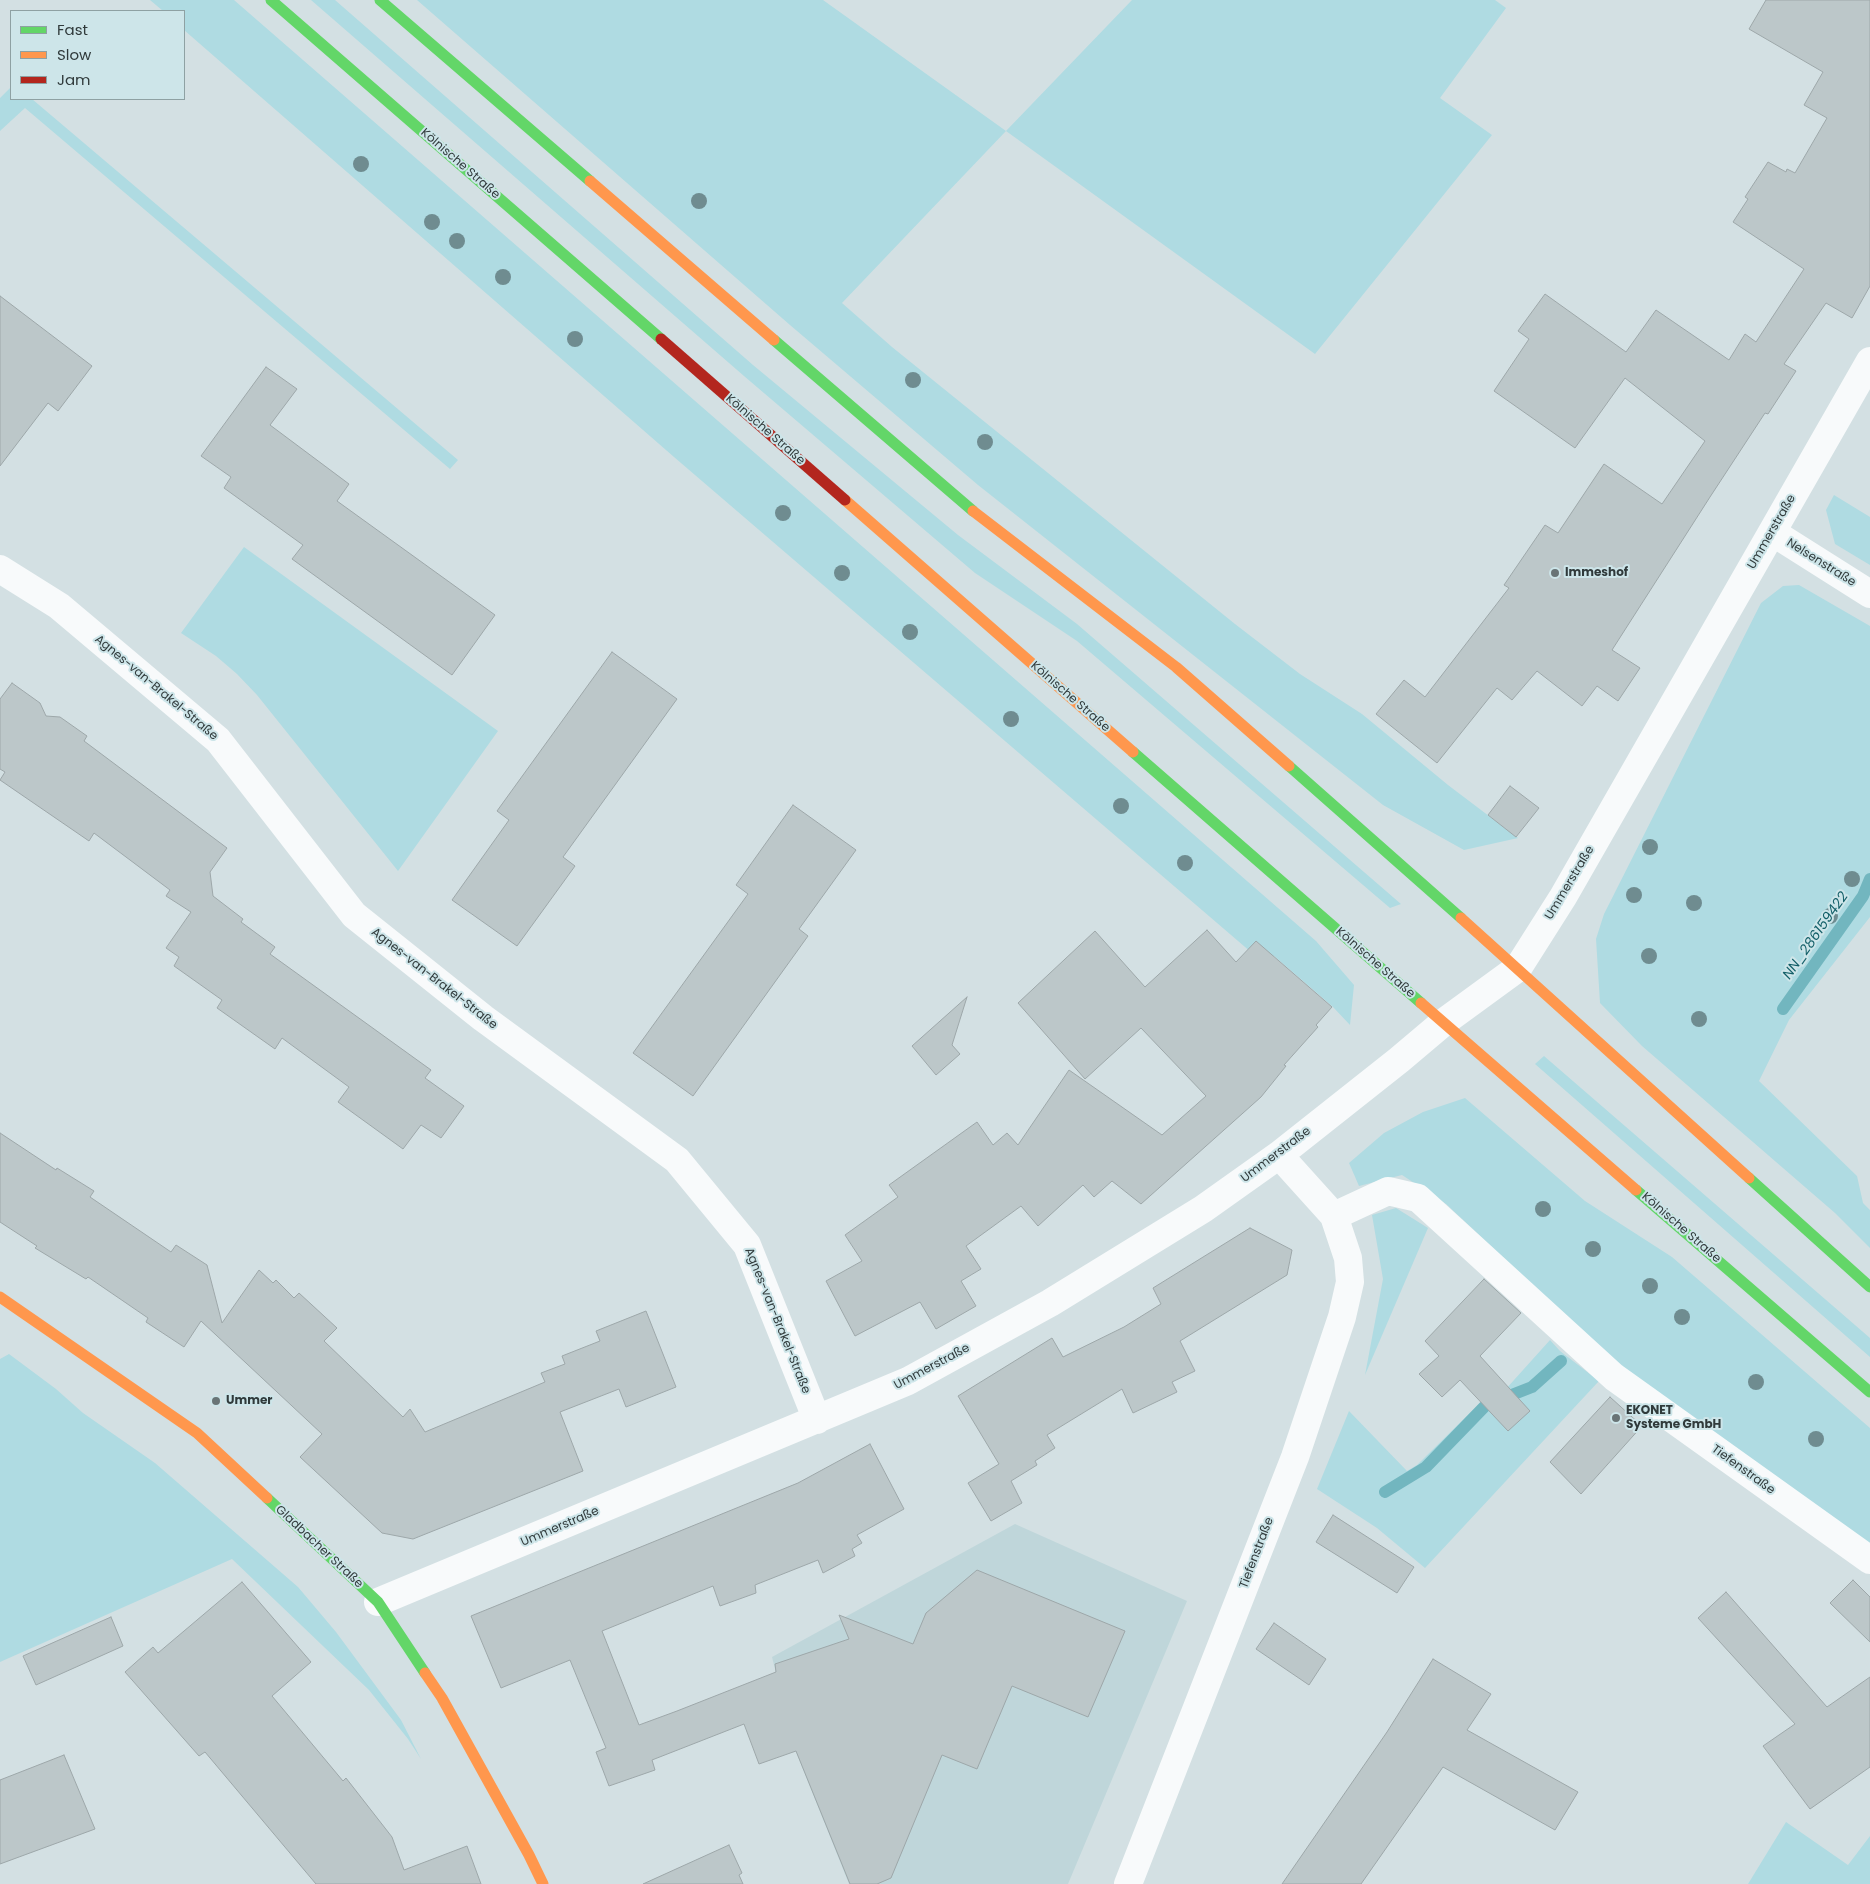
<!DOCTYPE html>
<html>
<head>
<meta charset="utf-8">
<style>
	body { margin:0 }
	#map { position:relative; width:1870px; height:1884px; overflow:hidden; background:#d3e0e3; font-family:Poppins,sans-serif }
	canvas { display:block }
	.legend { position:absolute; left:10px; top:10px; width:175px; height:90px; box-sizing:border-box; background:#cde5e9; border:1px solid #8ea1a3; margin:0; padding:6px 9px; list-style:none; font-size:15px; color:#303a3b }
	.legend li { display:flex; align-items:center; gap:10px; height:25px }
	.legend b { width:25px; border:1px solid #8ea1a3 }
</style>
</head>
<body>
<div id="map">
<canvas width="1870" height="1884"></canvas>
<ul class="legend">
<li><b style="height:6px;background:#63d668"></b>Fast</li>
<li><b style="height:6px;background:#ff974d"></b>Slow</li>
<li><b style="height:6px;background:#b3261e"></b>Jam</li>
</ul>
</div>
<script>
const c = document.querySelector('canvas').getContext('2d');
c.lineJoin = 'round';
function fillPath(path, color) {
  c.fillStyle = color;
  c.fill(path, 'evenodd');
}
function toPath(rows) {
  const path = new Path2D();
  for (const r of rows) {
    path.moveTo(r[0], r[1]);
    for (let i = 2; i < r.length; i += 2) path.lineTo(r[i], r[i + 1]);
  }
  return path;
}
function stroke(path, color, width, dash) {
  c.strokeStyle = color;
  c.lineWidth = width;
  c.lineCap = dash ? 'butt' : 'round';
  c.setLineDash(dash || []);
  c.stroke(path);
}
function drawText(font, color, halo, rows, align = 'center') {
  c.font = font + ' Poppins,sans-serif';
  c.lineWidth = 4;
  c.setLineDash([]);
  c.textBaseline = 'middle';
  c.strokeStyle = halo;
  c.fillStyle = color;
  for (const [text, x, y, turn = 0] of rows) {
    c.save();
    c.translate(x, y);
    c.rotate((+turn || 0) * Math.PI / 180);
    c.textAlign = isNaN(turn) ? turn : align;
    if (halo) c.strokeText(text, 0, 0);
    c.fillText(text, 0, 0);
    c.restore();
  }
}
fillPath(toPath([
	[1015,1524,1187,1601,1068,1884,849,1884,796,1752,772,1657]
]), '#bfd6da');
fillPath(toPath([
	[150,0,234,0,1316,941,1354,985,1350,1025,1333,1007,1274,956,1266,965,674,457,184,30,184,11,163,11],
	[311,0,335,0,753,365,958,535,1077,624,1401,904,1390,908,1077,641,975,573,744,376],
	[417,0,823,0,1006,131,1132,0,1495,0,1506,8,1440,98,1492,135,1315,354,1006,131,842,303,892,347,1235,624,1300,674,1362,714,1448,785,1518,838,1464,850,1383,805,978,485,790,325],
	[11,87,11,99,32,99,458,460,450,469,25,108,0,131,0,98],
	[1834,495,1870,517,1870,565,1835,544,1826,510],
	[244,547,498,731,398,871,257,695,237,674,216,656,181,633],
	[1799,585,1870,626,1870,917,1789,1020,1759,1081,1857,1176,1863,1203,1870,1210,1870,1248,1835,1213,1642,1046,1600,1003,1596,939,1604,914,1761,603,1783,586],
	[1544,1056,1870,1338,1870,1357,1535,1064],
	[1465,1098,1585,1201,1672,1257,1870,1428,1870,1548,1614,1361,1446,1204,1402,1175,1359,1186,1349,1163,1384,1133,1423,1112],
	[1396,1208,1428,1228,1365,1375,1383,1279,1372,1215],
	[1550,1340,1560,1351,1599,1381,1425,1568,1377,1528,1317,1489,1349,1411,1407,1471,1417,1465,1480,1403,1505,1390],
	[9,1354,56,1389,83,1413,155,1463,298,1587,336,1632,401,1720,421,1759,408,1739,369,1690,232,1559,0,1662,0,1359],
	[1786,1822,1848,1865,1870,1836,1870,1884,1748,1884]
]), '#afdbe2');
stroke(toPath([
	[1783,1009,1863,896,1870,879],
	[1385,1492,1426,1467,1486,1405,1532,1387,1561,1361]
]), '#72b6bf', 12);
const building = toPath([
	[1766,0,1870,0,1870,286,1852,318,1826,303,1784,364,1796,371,1768,414,1765,413,1710,497,1612,650,1640,668,1618,701,1597,686,1582,706,1537,671,1512,700,1497,688,1437,763,1376,714,1404,680,1425,697,1509,588,1504,585,1545,525,1558,533,1604,464,1662,504,1705,441,1625,378,1575,448,1494,391,1529,339,1518,331,1545,294,1626,352,1656,310,1729,360,1745,334,1756,342,1804,269,1733,222,1748,199,1745,197,1768,162,1786,172,1787,169,1795,173,1827,118,1804,105,1823,72,1749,29,1766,0],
	[0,296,92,366,58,411,48,403,0,466,0,296],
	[266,367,297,389,270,425,349,484,337,501,495,615,452,675,292,559,303,545,224,488,231,477,201,456,266,367],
	[612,652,677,699,563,857,575,866,517,946,452,900,509,820,497,811,612,652],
	[12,683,40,703,46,716,60,717,87,736,84,741,227,848,210,872,213,896,243,919,241,922,275,947,270,954,431,1070,425,1078,464,1106,441,1138,421,1125,403,1149,338,1102,349,1087,282,1038,275,1049,217,1008,222,1000,174,966,179,957,166,948,191,912,166,896,170,890,94,833,89,841,0,780,5,772,0,769,0,699,12,683],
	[1510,786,1539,808,1516,837,1488,815,1510,786],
	[793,805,856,850,799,929,808,936,693,1096,633,1053,748,894,736,885,793,805],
	[1207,930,1236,962,1256,941,1332,1007,1316,1025,1318,1027,1284,1065,1286,1066,1261,1097,1141,1204,1112,1181,1094,1197,1083,1185,1038,1226,1021,1206,966,1246,981,1269,961,1281,976,1306,936,1329,920,1302,855,1336,826,1281,862,1261,845,1235,898,1197,889,1185,977,1122,993,1145,1007,1133,1018,1145,1069,1070,1162,1135,1206,1096,1141,1028,1085,1079,1018,1003,1095,931,1145,987,1207,930],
	[967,997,952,1045,960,1054,936,1075,912,1046,967,997],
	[0,1133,56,1170,57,1168,94,1191,90,1197,171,1252,176,1245,207,1265,222,1323,259,1270,273,1283,276,1280,294,1298,299,1293,337,1328,324,1341,403,1417,410,1409,425,1432,545,1382,541,1373,565,1364,562,1356,600,1341,596,1331,646,1311,676,1387,626,1407,619,1389,560,1412,583,1471,413,1539,382,1533,300,1457,322,1434,201,1321,184,1347,146,1322,148,1318,88,1277,86,1279,35,1248,37,1246,0,1222,0,1133],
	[1250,1228,1292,1250,1287,1275,1180,1341,1195,1371,1172,1382,1177,1392,1133,1413,1122,1389,1047,1435,1055,1448,1035,1461,1037,1465,1011,1481,1022,1503,991,1521,968,1483,999,1464,958,1396,1052,1338,1063,1357,1124,1327,1161,1304,1153,1288,1250,1228],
	[1484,1279,1521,1313,1480,1356,1530,1411,1508,1431,1460,1380,1442,1397,1419,1374,1439,1356,1425,1341,1484,1279],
	[1610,1397,1642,1426,1581,1494,1550,1462,1610,1397],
	[870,1444,904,1509,857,1535,862,1543,852,1549,855,1556,823,1573,818,1560,755,1585,756,1593,720,1606,713,1586,602,1631,639,1725,677,1711,776,1672,775,1664,849,1639,839,1615,913,1644,926,1613,977,1570,1125,1631,1088,1717,1012,1686,977,1769,942,1755,891,1878,877,1884,850,1884,796,1751,759,1764,744,1724,652,1760,655,1770,609,1786,596,1752,606,1748,570,1660,501,1688,471,1616,798,1483,870,1444],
	[1333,1515,1414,1567,1397,1593,1316,1542,1333,1515],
	[1853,1580,1870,1597,1870,1642,1830,1603,1853,1580],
	[242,1582,311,1662,272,1696,343,1781,346,1778,392,1837,404,1870,467,1846,481,1884,316,1884,205,1752,199,1756,125,1672,153,1647,158,1653,242,1582],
	[1726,1592,1827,1707,1870,1677,1870,1767,1810,1809,1763,1746,1795,1724,1698,1618,1726,1592],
	[111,1617,123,1646,36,1685,23,1656,111,1617],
	[1274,1623,1326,1659,1309,1685,1256,1649,1274,1623],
	[1433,1659,1491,1694,1467,1730,1578,1792,1555,1830,1443,1767,1361,1884,1282,1884,1387,1732,1433,1659],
	[64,1755,95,1829,0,1864,0,1780,64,1755],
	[729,1845,742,1873,739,1875,743,1884,643,1884,729,1845]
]);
fillPath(building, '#bcc7c9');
stroke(building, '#9da7a9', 1);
stroke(toPath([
	[1772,532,1870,594],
	[0,569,59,606,218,740,354,915,483,1018,677,1160,747,1245,817,1420],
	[1334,1216,1388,1191,1418,1198,1614,1377,1870,1560],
	[378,1602,908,1381,1050,1303,1203,1209,1279,1155,1399,1060,1444,1022,1518,968,1563,897,1870,361],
	[1128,1884,1295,1457,1342,1317,1350,1282,1348,1258,1334,1216,1279,1155]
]), '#f8fafb', 28);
stroke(toPath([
	[271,0,661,339],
	[380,0,590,181],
	[774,340,973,511],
	[1133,752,1421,1003],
	[1289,766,1461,918],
	[1749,1178,1870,1287],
	[1636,1190,1870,1392],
	[267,1498,378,1602,425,1673]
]), '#63d668', 11);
stroke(toPath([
	[590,181,774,340],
	[845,500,1133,752],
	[973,511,1176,667,1289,766],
	[1461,918,1749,1178],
	[1421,1003,1636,1190],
	[0,1297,197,1433,267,1498],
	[425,1673,442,1698,529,1855,543,1884]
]), '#ff974d', 11);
stroke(toPath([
	[661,339,845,500]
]), '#b3261e', 11);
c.fillStyle = '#6f8c90';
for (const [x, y] of [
	[361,164],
	[699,201],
	[432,222],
	[457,241],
	[503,277],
	[575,339],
	[913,380],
	[985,442],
	[783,513],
	[842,573],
	[910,632],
	[1011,719],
	[1121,806],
	[1650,847],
	[1185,863],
	[1852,879],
	[1634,895],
	[1694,903],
	[1830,916],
	[1649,956],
	[1699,1019],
	[1543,1209],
	[1593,1249],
	[1650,1286],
	[1682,1317],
	[1756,1382],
	[1816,1439]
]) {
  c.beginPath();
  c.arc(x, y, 8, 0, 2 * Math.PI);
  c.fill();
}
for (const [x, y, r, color] of [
	[1555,573,5,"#697476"],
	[216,1401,5,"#697476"],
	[1616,1418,5,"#697476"]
]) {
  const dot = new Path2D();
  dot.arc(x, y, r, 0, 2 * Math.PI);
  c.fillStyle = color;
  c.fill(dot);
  stroke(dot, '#cde5e9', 2);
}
drawText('12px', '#303a3b', '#cde5e9', [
	["Kölnische Straße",460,164,41],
	["Kölnische Straße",765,430,41],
	["Ummerstraße",1772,532,-60],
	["Nelsenstraße",1821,563,32],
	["Agnes-van-Brakel-Straße",156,688,40],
	["Kölnische Straße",1070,697,41],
	["Ummerstraße",1570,883,-59],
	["Kölnische Straße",1375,963,41],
	["Agnes-van-Brakel-Straße",434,979,38],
	["Ummerstraße",1276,1155,-37],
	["Kölnische Straße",1681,1228,41],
	["Agnes-van-Brakel-Straße",777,1321,68],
	["Ummerstraße",932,1367,-28],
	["Tiefenstraße",1743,1470,36],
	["Ummerstraße",560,1527,-23],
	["Gladbacher Straße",319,1547,43],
	["Tiefenstraße",1257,1553,-69]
]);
drawText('bold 12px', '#303a3b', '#cde5e9', [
	["Immeshof",1565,573],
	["Ummer",226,1401],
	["EKONET",1626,1411],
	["Systeme GmbH",1626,1425]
], 'left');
drawText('italic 14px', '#135f68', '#cde5e9', [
	["NN_286159422",1816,936,-55]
]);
</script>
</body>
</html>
